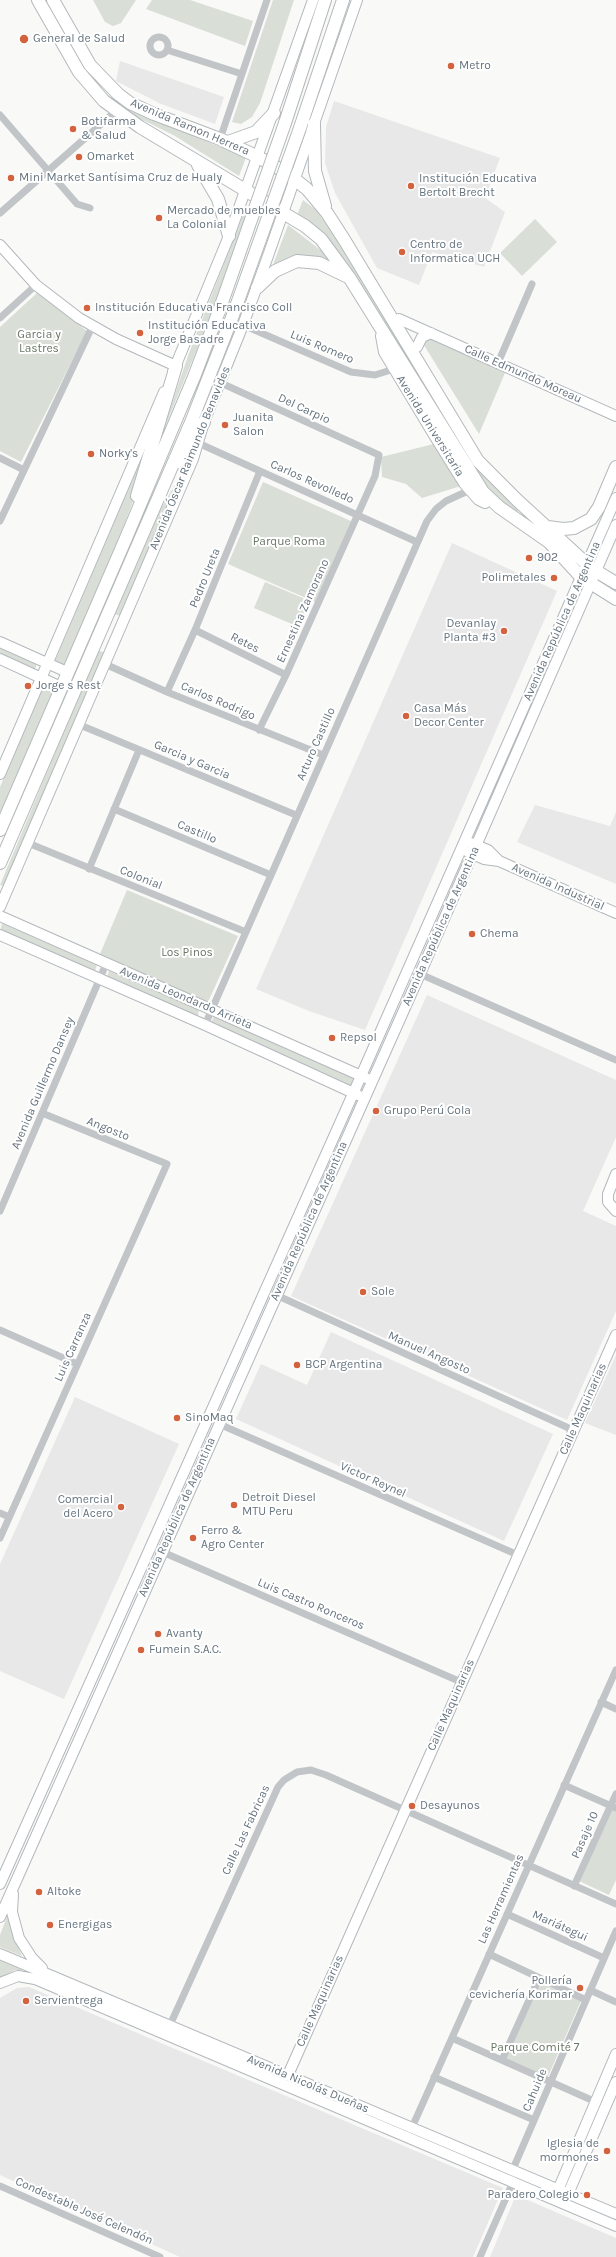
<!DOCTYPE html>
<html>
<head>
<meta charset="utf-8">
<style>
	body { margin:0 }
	canvas { display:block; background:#f9f9f7 }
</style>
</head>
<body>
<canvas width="616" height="2257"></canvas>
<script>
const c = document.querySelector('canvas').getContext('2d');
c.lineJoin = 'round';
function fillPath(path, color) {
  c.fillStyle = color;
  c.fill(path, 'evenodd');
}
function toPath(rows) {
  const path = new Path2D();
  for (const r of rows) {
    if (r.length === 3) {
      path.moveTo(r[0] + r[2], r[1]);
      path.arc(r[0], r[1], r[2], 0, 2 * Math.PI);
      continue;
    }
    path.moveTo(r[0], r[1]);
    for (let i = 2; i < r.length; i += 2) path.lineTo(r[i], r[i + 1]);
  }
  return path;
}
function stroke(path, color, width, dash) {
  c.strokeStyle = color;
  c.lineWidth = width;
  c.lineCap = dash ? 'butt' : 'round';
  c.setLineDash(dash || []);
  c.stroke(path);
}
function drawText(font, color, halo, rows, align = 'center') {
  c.font = font + ' Karla,sans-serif';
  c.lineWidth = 4;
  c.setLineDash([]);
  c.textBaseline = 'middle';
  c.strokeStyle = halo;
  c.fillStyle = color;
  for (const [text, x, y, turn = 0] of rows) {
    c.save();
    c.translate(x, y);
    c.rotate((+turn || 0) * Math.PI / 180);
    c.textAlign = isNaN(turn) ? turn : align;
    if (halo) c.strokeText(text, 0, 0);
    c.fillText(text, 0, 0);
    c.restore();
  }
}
fillPath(toPath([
	[120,61,224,97,215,124,159,103,116,81],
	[334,101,500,158,485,198,505,212,484,267,432,252,419,285,377,268,335,193,325,163,326,127],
	[452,543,557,591,365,1030,309,1011,256,989],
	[535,805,610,826,616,812,616,884,517,842],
	[427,995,616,1080,616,1137,583,1211,616,1226,616,1311,567,1420,291,1296],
	[331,1332,553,1434,504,1541,236,1419,261,1364,307,1385],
	[616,1355,616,1435,585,1423],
	[75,1397,179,1444,64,1699,0,1671,0,1564],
	[29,1987,503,2188,473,2257,180,2257,0,2175,0,1998,17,1988],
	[516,2195,616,2238,616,2257,490,2257]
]), '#e7e8e7');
fillPath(toPath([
	[93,0,136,0,121,23,113,26,105,22],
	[152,0,190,0,253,21,245,46,146,9],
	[273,0,294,0,260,103,252,117,241,124,232,122],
	[123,106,215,145,247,155,239,176,175,136,121,109],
	[303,200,316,210,342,246,492,481,521,508,516,513,492,493,480,478,332,243,314,225,297,215],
	[246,208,249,209,217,301,159,441,189,353],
	[535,219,557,242,522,276,500,253],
	[288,225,323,252,331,266,325,262,271,270],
	[37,293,87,331,21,462,0,451,0,327],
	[429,337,505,373,479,434,422,342],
	[155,427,139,486,100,587,67,663,64,665,57,663,55,661],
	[438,443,461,486,422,498,406,484,382,477,381,457],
	[182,473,122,616,112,614,144,537],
	[263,482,351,521,315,602,228,564],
	[265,582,310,601,299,627,254,608],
	[0,646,37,664,35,669,0,653],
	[98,650,105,653,5,886,0,885],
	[42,687,54,690,0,813,0,787],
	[127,890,238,936,208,1002,100,954],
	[2,923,97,965,95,971,93,974,0,932],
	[109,971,196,1007,199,1009,198,1016,196,1018,106,979],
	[215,1015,356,1078,352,1086,211,1022],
	[613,1809,616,1811,616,1880,609,1895,579,1881],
	[10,1909,12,1932,22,1956,0,1947,0,1935],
	[0,1960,24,1970,15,1970,0,1978],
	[540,1983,581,2001,546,2081,502,2062]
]), '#d9ded7');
const secondary = toPath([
	[0,245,36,285,79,318,116,339,176,366],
	[399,319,616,416],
	[417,347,422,337,431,333],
	[173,372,229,236,313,0],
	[0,642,67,672],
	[0,659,61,687],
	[0,774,164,392],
	[471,843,488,850,499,861,616,913],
	[468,852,484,859,499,861],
	[0,907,193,459,204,422,243,325,269,253,357,0],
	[0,916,366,1078],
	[0,935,205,1025,358,1095],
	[616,1174,608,1194,608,1202,616,1211],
	[0,1884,361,1076,616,498],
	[13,1894,12,1912,19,1938,32,1958,42,1968],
	[0,1917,420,974,616,525],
	[0,1954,616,2214],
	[0,1983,18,1976,35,1979,616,2226],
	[288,2075,616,1335],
	[558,2190,616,2054],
	[568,2194,616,2082]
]);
const primary = toPath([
	[38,0,79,72,104,101,140,127,305,226,321,239,349,277,483,492,499,507,549,542,581,577,616,599],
	[53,0,90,65,118,94,130,103,154,114,220,139,258,157,287,173,307,189,327,213,345,241,478,461,517,500,591,568,616,583],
	[285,123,325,0],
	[314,124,315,171,325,206],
	[300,128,343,0],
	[228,142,256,132,274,113],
	[198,165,218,199,229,236],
	[257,288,275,271,297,261,319,263,346,276],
	[382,336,385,352,435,435,465,483,479,499,485,502],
	[181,463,204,422],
	[137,496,176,366],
	[548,527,563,529,574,528,591,519,599,507,616,467],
	[0,830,126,538,194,377,219,311],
	[0,863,192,420,233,315]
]);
stroke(secondary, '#b3b8bd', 12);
stroke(primary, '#b4b9bc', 14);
stroke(toPath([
	[159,46,9],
	[167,50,242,74],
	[0,115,77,204,90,208],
	[220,139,267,0],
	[0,213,116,111],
	[0,318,36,285],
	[243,325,351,372,375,375,394,369],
	[498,363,532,284],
	[221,383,379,455,375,476,286,675,259,730],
	[198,443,417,542],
	[0,458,24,470],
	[0,521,92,327],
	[195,630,286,675],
	[105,664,167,692,323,755],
	[167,692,195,630,260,471],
	[80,725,296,815],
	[114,809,271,875],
	[28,843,246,932],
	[89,869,139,750],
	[420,974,616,1060],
	[205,1025,427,521,436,509,446,501,470,490],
	[0,1211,106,964],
	[276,1295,573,1430],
	[0,1330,77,1364],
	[219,1424,518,1555],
	[0,1513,9,1517],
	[0,1538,167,1164,42,1113],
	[151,1547,461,1682],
	[601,1702,616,1709],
	[564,1785,616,1808],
	[574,1886,616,1794],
	[507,1914,604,1958],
	[489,1954,586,2000],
	[590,1990,616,2002],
	[170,2025,278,1787,284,1780,297,1772,311,1770,326,1775,616,1904],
	[452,2038,596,2102],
	[502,2060,539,1978],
	[434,2077,534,2120],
	[410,2132,616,1670],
	[0,2186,160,2257],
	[480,2257,513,2182,513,2169,616,1931]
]), '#c1c5c8', 7);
stroke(secondary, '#fff', 10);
stroke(primary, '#fff', 12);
const primaryBridge = toPath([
	[219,311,285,123],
	[233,315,300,128]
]);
stroke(primaryBridge, '#b4b9bc', 14, []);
stroke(primaryBridge, '#fff', 12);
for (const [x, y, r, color] of [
	[24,39,5,"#d3633e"],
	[451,66,4,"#d3633e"],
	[73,129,4,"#d3633e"],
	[79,157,4,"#d3633e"],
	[11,178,4,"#d3633e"],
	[411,186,4,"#d3633e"],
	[159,218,4,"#d3633e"],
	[402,252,4,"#d3633e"],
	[87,308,4,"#d3633e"],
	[140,333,4,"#d3633e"],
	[225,425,4,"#d3633e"],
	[91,454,4,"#d3633e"],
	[529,558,4,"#d3633e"],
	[554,578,4,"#d3633e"],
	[504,631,4,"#d3633e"],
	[28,686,4,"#d3633e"],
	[406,716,4,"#d3633e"],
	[472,934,4,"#d3633e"],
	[332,1038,4,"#d3633e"],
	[376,1111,4,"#d3633e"],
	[363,1292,4,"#d3633e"],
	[297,1365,4,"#d3633e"],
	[177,1418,4,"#d3633e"],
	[234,1505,4,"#d3633e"],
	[121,1507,4,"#d3633e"],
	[193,1538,4,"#d3633e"],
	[158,1634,4,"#d3633e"],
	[141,1650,4,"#d3633e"],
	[412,1806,4,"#d3633e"],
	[39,1892,4,"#d3633e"],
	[50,1925,4,"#d3633e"],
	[580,1988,4,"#d3633e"],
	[26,2001,4,"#d3633e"],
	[607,2151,4,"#d3633e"],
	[587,2195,4,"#d3633e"]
]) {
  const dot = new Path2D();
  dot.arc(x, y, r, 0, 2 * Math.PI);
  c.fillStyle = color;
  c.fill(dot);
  stroke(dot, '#fff', 1.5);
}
drawText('12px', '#66747f', '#fff', [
	["General de Salud",33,39],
	["Metro",459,66],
	["Botifarma",81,122],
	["& Salud",81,136],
	["Omarket",87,157],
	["Mini Market Santísima Cruz de Hualy",19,178],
	["Institución Educativa",419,179],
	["Bertolt Brecht",419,193],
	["Mercado de muebles",167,211],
	["La Colonial",167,225],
	["Centro de",410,245],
	["Informatica UCH",410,259],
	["Institución Educativa Francisco Coll",95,308],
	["Institución Educativa",148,326],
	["Jorge Basadre",148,340],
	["Juanita",233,418],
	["Salon",233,432],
	["Norky's",99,454],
	["902",537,558],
	["Polimetales",546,578,"right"],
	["Devanlay",496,624,"right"],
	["Planta #3",496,638,"right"],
	["Jorge s Rest",36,686],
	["Casa Más",414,709],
	["Decor Center",414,723],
	["Chema",480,934],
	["Repsol",340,1038],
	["Grupo Perú Cola",384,1111],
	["Sole",371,1292],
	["BCP Argentina",305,1365],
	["SinoMaq",185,1418],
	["Detroit Diesel",242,1498],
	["MTU Peru",242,1512],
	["Comercial",113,1500,"right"],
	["del Acero",113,1514,"right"],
	["Ferro &",201,1531],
	["Agro Center",201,1545],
	["Avanty",166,1634],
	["Fumein S.A.C.",149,1650],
	["Desayunos",420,1806],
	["Altoke",47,1892],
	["Energigas",58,1925],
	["Pollería",572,1981,"right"],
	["cevichería Korimar",572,1995,"right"],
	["Servientrega",34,2001],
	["Iglesia de",599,2144,"right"],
	["mormones",599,2158,"right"],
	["Paradero Colegio",579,2195,"right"]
], 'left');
drawText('12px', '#66747f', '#fff', [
	["Avenida Ramon Herrera",190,127,23],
	["Luis Romero",322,347,23],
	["Calle Edmundo Moreau",523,374,24],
	["Del Carpio",304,409,25],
	["Avenida Universitaria",430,426,58],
	["Avenida Óscar Raimundo Benavides",190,458,-68],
	["Carlos Revolledo",312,482,24],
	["Pedro Ureta",205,578,-68],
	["Ernestina Zamorano",303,611,-66],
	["Avenida República de Argentina",562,621,-66],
	["Retes",245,643,27],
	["Carlos Rodrigo",218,701,23],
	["Arturo Castillo",316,744,-66],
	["Garcia y Garcia",192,760,23],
	["Castillo",197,832,23],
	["Colonial",141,878,22],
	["Avenida Industrial",558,887,24],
	["Avenida República de Argentina",441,926,-66],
	["Avenida Leondardo Arrieta",186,998,23],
	["Avenida Guillermo Dansey",43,1083,-67],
	["Angosto",108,1129,22],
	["Avenida República de Argentina",309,1221,-66],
	["Luis Carranza",73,1347,-66],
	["Manuel Angosto",429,1353,24],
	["Calle Maquinarias",583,1409,-66],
	["Victor Reynel",373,1480,24],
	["Avenida República de Argentina",177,1517,-66],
	["Luis Castro Ronceros",311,1604,23],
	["Calle Maquinarias",451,1705,-66],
	["Calle Las Fabricas",246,1830,-65],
	["Pasaje 10",585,1835,-66],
	["Las Herramientas",501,1899,-66],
	["Mariátegui",560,1926,24],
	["Calle Maquinarias",320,2001,-66],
	["Avenida Nicolás Dueñas",308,2084,23],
	["Cahuide",535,2090,-67],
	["Condestable José Celendón",84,2211,24]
]);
drawText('12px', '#687866', '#fff', [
	["Garcia y",39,335],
	["Lastres",39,349],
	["Parque Roma",289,542],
	["Los Pinos",187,953],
	["Parque Comité 7",535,2048]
]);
</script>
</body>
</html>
